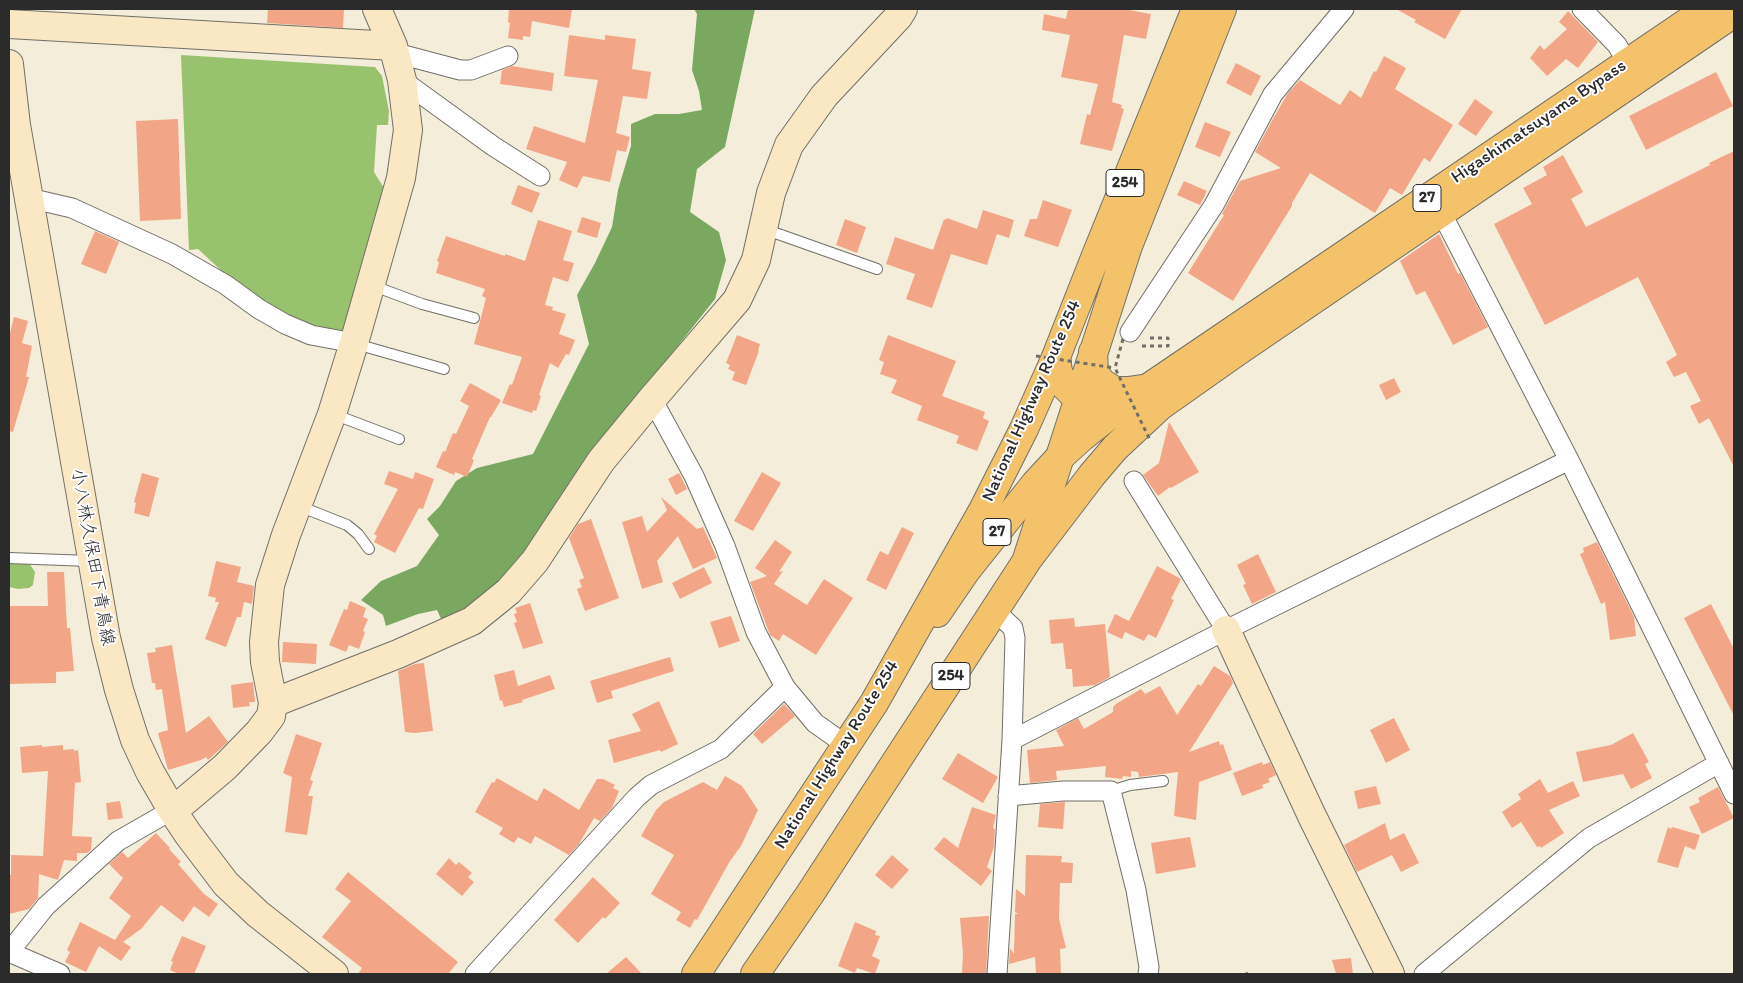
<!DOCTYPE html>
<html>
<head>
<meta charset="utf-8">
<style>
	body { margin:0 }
	#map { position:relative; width:1743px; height:983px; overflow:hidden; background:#f3edd9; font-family:Itim,sans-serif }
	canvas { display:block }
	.frame { position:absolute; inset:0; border:10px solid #2b2b2b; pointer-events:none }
</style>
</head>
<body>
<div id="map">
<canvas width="1743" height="983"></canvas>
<div class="frame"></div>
</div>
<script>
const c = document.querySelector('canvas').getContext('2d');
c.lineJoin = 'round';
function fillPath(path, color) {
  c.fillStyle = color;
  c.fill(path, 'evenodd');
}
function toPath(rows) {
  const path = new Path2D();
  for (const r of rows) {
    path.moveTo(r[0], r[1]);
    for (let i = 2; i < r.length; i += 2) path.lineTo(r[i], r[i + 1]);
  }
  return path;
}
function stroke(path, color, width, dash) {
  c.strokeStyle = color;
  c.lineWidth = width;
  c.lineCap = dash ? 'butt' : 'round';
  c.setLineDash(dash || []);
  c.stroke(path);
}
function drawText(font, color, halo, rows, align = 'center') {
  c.font = font + ' Itim,"Klee One",sans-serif';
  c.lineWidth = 4;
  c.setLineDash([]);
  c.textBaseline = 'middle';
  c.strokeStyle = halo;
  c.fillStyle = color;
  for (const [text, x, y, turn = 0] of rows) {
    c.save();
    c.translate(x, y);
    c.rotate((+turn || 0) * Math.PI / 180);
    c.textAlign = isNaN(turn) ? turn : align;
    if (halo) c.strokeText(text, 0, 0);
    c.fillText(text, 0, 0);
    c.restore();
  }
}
fillPath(toPath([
	[181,55,375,67,382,76,389,111,388,125,377,125,374,172,384,188,344,336,303,324,259,299,225,274,198,249,189,250],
	[9,563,29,563,35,572,33,585,29,588,18,589,9,587]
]), '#99c26e');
fillPath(toPath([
	[694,9,755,9,725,147,697,169,690,212,719,232,726,260,715,299,574,477,520,566,454,619,442,621,437,610,418,614,386,626,383,615,361,600,381,581,417,566,439,535,427,519,440,506,456,481,477,468,533,454,589,344,577,295,595,263,612,227,618,190,631,146,631,124,655,114,679,114,702,110,699,91,692,70,697,14]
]), '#7aa861');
fillPath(toPath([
	[268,9,344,9,343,28,267,23],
	[509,9,572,9,569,28,532,21,530,37,523,36,523,40,508,38,510,23,508,22],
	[1068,9,1123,9,1151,14,1146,39,1124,35,1112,102,1122,105,1121,108,1124,109,1112,151,1080,144,1087,114,1090,115,1098,84,1061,77,1070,35,1042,30,1044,14,1066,19],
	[1396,9,1462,9,1445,39,1414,22,1416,20],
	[1568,11,1598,42,1578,68,1566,59,1547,76,1530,58,1540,45,1544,50,1567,29,1559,22],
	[569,35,605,40,605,35,636,39,632,69,651,72,647,99,623,96,616,133,630,137,626,152,617,150,610,182,583,176,577,188,559,180,567,162,526,149,534,126,585,143,598,80,564,76],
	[1384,56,1406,68,1395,89,1453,125,1430,162,1424,158,1402,195,1390,188,1375,213,1310,173,1292,203,1292,206,1233,301,1188,273,1224,215,1222,214,1240,181,1281,168,1255,152,1274,117,1288,93,1300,80,1340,105,1350,90,1361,98,1374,71,1376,72],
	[1236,63,1261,76,1251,96,1226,83],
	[512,66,554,73,552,91,500,84,502,70],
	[1716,72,1733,106,1646,150,1629,116],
	[1475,99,1493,112,1476,136,1458,124],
	[178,119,181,219,140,221,136,121],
	[1205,122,1231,132,1220,157,1195,147],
	[1734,151,1734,467,1709,418,1699,424,1690,406,1701,401,1686,372,1674,377,1666,362,1677,355,1638,277,1545,325,1494,224,1532,204,1523,188,1547,175,1543,167,1563,155,1583,192,1571,199,1586,227,1710,165,1709,163],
	[1184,181,1207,191,1200,205,1177,195],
	[518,185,540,193,532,213,511,204],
	[1043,200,1072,210,1058,247,1024,236,1030,219,1037,219],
	[983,210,1014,220,1009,238,997,234,987,265,951,254,932,308,906,299,915,274,886,264,895,237,933,250,944,219,946,220,947,218,977,229],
	[582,217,601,223,597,238,577,232],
	[845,219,866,227,857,253,836,245],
	[538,220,572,231,563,260,574,263,568,282,553,277,545,305,553,307,552,310,566,314,559,334,575,340,569,355,566,354,558,368,550,363,539,395,541,396,536,411,533,410,532,413,502,403,510,384,512,385,522,357,474,344,486,298,482,296,485,289,436,273,439,262,437,261,446,236,505,256,505,254,525,261],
	[95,231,119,242,106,274,81,264],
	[1439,234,1458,274,1460,273,1488,327,1453,345,1425,291,1416,295,1400,261],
	[14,317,28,321,22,343,32,346,26,377,29,377,13,432,9,431,9,337],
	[737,335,760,344,758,351,759,351,746,385,732,380,735,372,728,369,730,365,726,363],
	[888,335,956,361,942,396,985,412,983,418,989,421,977,451,956,443,959,436,917,420,922,406,891,393,897,380,880,374,884,362,879,360],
	[1394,378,1401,392,1386,400,1379,385],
	[470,383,501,400,491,417,490,417,472,459,474,460,467,477,455,472,454,475,436,467,443,451,445,452,453,433,456,434,469,406,460,401],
	[1169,422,1199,472,1171,488,1170,487,1158,496,1143,475,1159,463],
	[389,471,413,479,415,472,434,479,423,509,419,508,395,553,374,542,377,536,374,534,398,489,384,484],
	[762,472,781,483,753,531,734,521],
	[142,473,159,478,149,517,134,513,136,503,134,502],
	[679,473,687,489,676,495,668,479],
	[661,497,697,529,703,527,717,558,693,569,678,536,657,561,663,582,642,589,622,522,642,516,647,532,667,510],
	[591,519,619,598,585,611,577,589,582,587,579,580,584,578,569,538,578,524],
	[902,527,914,533,886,590,866,580,880,551,888,555],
	[775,540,792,552,779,572,783,571,774,584,807,605,824,579,853,598,816,655,783,634,779,641,770,635,750,582,767,576,755,568],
	[1597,542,1634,617,1636,636,1610,640,1605,602,1601,604,1580,554,1584,552,1583,548],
	[1258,554,1276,592,1252,604,1243,585,1246,584,1237,565],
	[216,561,241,567,237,582,254,586,252,604,244,602,241,617,237,617,226,647,205,639,219,602,215,602,216,598,208,596],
	[1157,566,1181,579,1171,599,1174,600,1156,638,1148,634,1144,641,1125,632,1122,639,1107,632,1115,614,1129,621],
	[704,567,712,583,680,599,672,583],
	[47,572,64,572,67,628,70,628,74,671,56,672,56,683,9,684,9,606,48,606],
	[350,601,366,608,363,617,368,619,363,631,365,632,359,649,349,645,346,652,329,645,344,609,347,610],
	[530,603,543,643,523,649,514,623,517,622,514,614,517,613,515,608],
	[1711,604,1734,649,1734,716,1684,618],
	[731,616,740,641,719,648,710,622],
	[1074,618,1075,627,1105,624,1110,677,1095,685,1073,687,1072,669,1066,669,1063,643,1051,644,1049,620],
	[283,642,317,644,316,664,282,662],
	[172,645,186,733,209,716,228,742,208,760,206,757,201,760,168,770,158,733,168,730,162,689,156,690,155,683,152,683,147,653,156,652,155,648],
	[670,657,674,671,611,691,613,698,597,703,590,681],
	[424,663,433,731,414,733,405,732,398,671,415,664],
	[1214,666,1230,676,1233,683,1189,752,1219,741,1220,745,1223,744,1232,770,1199,782,1196,820,1174,816,1178,772,1139,777,1138,772,1131,771,1131,777,1123,776,1122,779,1105,777,1106,766,1056,771,1057,780,1030,783,1027,750,1064,746,1056,730,1078,718,1084,729,1113,712,1113,707,1116,704,1141,689,1145,694,1160,686,1177,715,1198,684,1201,686],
	[514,670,518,686,550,675,555,689,522,700,523,702,504,707,502,700,500,701,494,675],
	[253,682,255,702,249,702,250,706,233,708,231,685],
	[659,701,678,744,661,752,660,750,614,763,608,740,641,731,632,714],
	[784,704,795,716,762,744,753,734],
	[1394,718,1410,750,1386,763,1370,730],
	[1633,733,1649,762,1645,764,1652,778,1631,789,1623,774,1583,782,1576,752,1611,745],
	[296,734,322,743,310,780,313,781,308,796,313,796,307,835,285,832,292,777,283,773],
	[42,745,42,747,63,745,63,750,74,749,74,751,78,750,81,782,75,783,72,836,92,837,91,850,87,853,77,853,77,861,64,860,58,880,39,874,38,898,29,909,9,914,9,875,11,875,11,855,43,856,48,771,22,773,20,747],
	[958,753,998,777,983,803,942,779],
	[1262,762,1263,765,1270,762,1276,775,1268,779,1270,782,1262,785,1263,788,1242,796,1233,773],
	[725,776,742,786,758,810,741,846,730,861,697,920,695,919,690,928,676,920,681,912,651,894,674,855,641,836,656,810,664,802,703,782,717,790],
	[497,778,537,801,544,788,579,810,597,779,603,779,615,785,613,788,619,791,612,808,600,821,594,818,579,844,569,855,535,836,531,844,518,837,514,843,499,834,503,828,475,812,492,782,494,783],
	[1540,779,1548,793,1573,781,1580,796,1549,810,1564,833,1541,848,1540,846,1537,847,1521,822,1512,828,1502,812,1521,799,1518,794],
	[1376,786,1381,804,1358,809,1354,791],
	[1718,787,1734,818,1702,834,1689,807,1700,802,1698,798],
	[120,801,123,818,108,820,106,803],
	[1065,802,1063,829,1038,827,1040,804],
	[972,807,996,815,993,828,995,829,994,847,987,867,992,871,981,886,934,849,944,837,958,848],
	[1385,823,1390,840,1404,833,1419,863,1401,872,1392,855,1357,872,1344,845],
	[1668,827,1671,829,1672,827,1700,835,1695,850,1685,846,1678,868,1657,862],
	[156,833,170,848,169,849,181,862,178,864,204,894,218,904,209,917,194,906,183,922,161,905,141,929,123,942,131,947,121,961,99,946,86,972,65,962,70,952,67,950,80,922,115,940,131,916,109,898,123,878,109,864,122,852,128,858],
	[1190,837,1196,867,1156,874,1151,843],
	[892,855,909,870,892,889,875,875],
	[1026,855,1062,856,1061,862,1073,863,1072,883,1060,883,1059,919,1066,948,1060,949,1061,974,1036,974,1035,957,1009,964,1010,948,1014,954,1015,914,1018,914,1015,912,1016,889,1025,896],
	[449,858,456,865,459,862,472,873,468,877,474,882,462,896,436,874],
	[348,872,458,962,448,974,358,974,362,968,322,937,351,901,335,889],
	[593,877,620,903,605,919,603,917,578,943,554,920],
	[987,916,989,916,986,974,962,974,963,954,960,918],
	[855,922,876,931,875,935,880,936,872,956,880,960,875,974,857,968,855,973,838,966],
	[182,936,206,946,194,974,179,974,170,970,173,962,171,961],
	[626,957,642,974,606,974],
	[1351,958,1353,974,1336,974,1332,960]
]), '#f3a687');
const lane = toPath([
	[764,229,877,269],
	[371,285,422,304,474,318],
	[356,344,444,369],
	[333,414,399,439],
	[299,506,347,525,358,534,369,549],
	[9,558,90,561],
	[1111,791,1130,785,1163,781]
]);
const street = toPath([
	[1582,9,1617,45,1627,62],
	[396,53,460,70,471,70,508,56],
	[402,80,493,146,540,176],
	[29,198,72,208,172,254,226,285,259,309,285,324,311,335,354,343],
	[1441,212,1569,460,1734,794],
	[1130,332,1214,205,1273,94,1344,9],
	[652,399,694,476,725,546,756,632,785,687],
	[1134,481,1226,630],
	[995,611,1013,628,1015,638,1012,740,997,974],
	[1012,740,1226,630,1569,460],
	[1008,796,1063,791,1111,791,1136,890,1149,967,1148,974],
	[9,952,46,906,118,841,172,810],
	[9,952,60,974],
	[475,974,637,797,651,785,721,749,785,687,815,723,846,745],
	[1424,974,1589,838,1719,763]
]);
const secondary = toPath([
	[9,24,393,46],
	[9,64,16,125,106,638,119,690,135,740,150,772,172,810,188,834,226,884,258,914,334,974],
	[1226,630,1311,814,1390,974],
	[273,703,398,654,472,621,509,591,535,561,601,461,652,399,737,300,756,260,771,193,789,145,824,96,898,17,903,9],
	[172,810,186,800,225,767,259,732,271,716,273,703,265,662,264,642,270,585,286,535,332,414,354,343,401,178,408,130,402,80,393,46,377,9]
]);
const primary = toPath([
	[1093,352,1094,372,1102,383,1115,391,1128,391,1149,388],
	[1056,357,1058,372,1065,386,1078,399,1098,411],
	[1028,559,1092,475,1115,448,1160,406,1238,351,1734,13],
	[937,613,965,572,1035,484,1061,456,1082,437,1117,409,1707,9]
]);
const highway = toPath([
	[696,974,874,703,982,512,1024,429,1056,357,1095,258,1196,9],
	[755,974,810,894,1026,562,1128,246,1222,9]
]);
stroke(lane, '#716f68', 12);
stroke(street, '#716f68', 21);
stroke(secondary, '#716f68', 30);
stroke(primary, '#716f68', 30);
stroke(highway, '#716f68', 30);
stroke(toPath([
	[1142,346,1168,346,1168,338,1148,338],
	[1246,974,1248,973]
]), '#716f68', 3, [4, 4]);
stroke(lane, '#fff', 10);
stroke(street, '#fff', 19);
stroke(secondary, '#fae7c3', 28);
stroke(primary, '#f3c26a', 28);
stroke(highway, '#f3c26a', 28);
stroke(toPath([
	[1123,339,1115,368,1150,440],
	[1036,356,1115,368]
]), '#716f68', 3, [4, 4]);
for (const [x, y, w] of [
	[1125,183,38],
	[1427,198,28],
	[997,532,28],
	[951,676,38]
]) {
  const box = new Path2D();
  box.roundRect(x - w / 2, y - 13.5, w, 27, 4);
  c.fillStyle = '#fff';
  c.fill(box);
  stroke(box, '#2b2b2b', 1);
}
drawText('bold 16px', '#2b2b2b', null, [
	["254",1125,183],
	["27",1427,198],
	["27",997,532],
	["254",951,676]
]);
drawText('18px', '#2b2b2b', '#fff', [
	["Higashimatsuyama Bypass",1539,122,-34],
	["National Highway Route 254",1032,401,-66],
	["小八林久保田下青鳥線",92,557,80],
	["National Highway Route 254",837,755,-58]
]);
</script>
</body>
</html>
